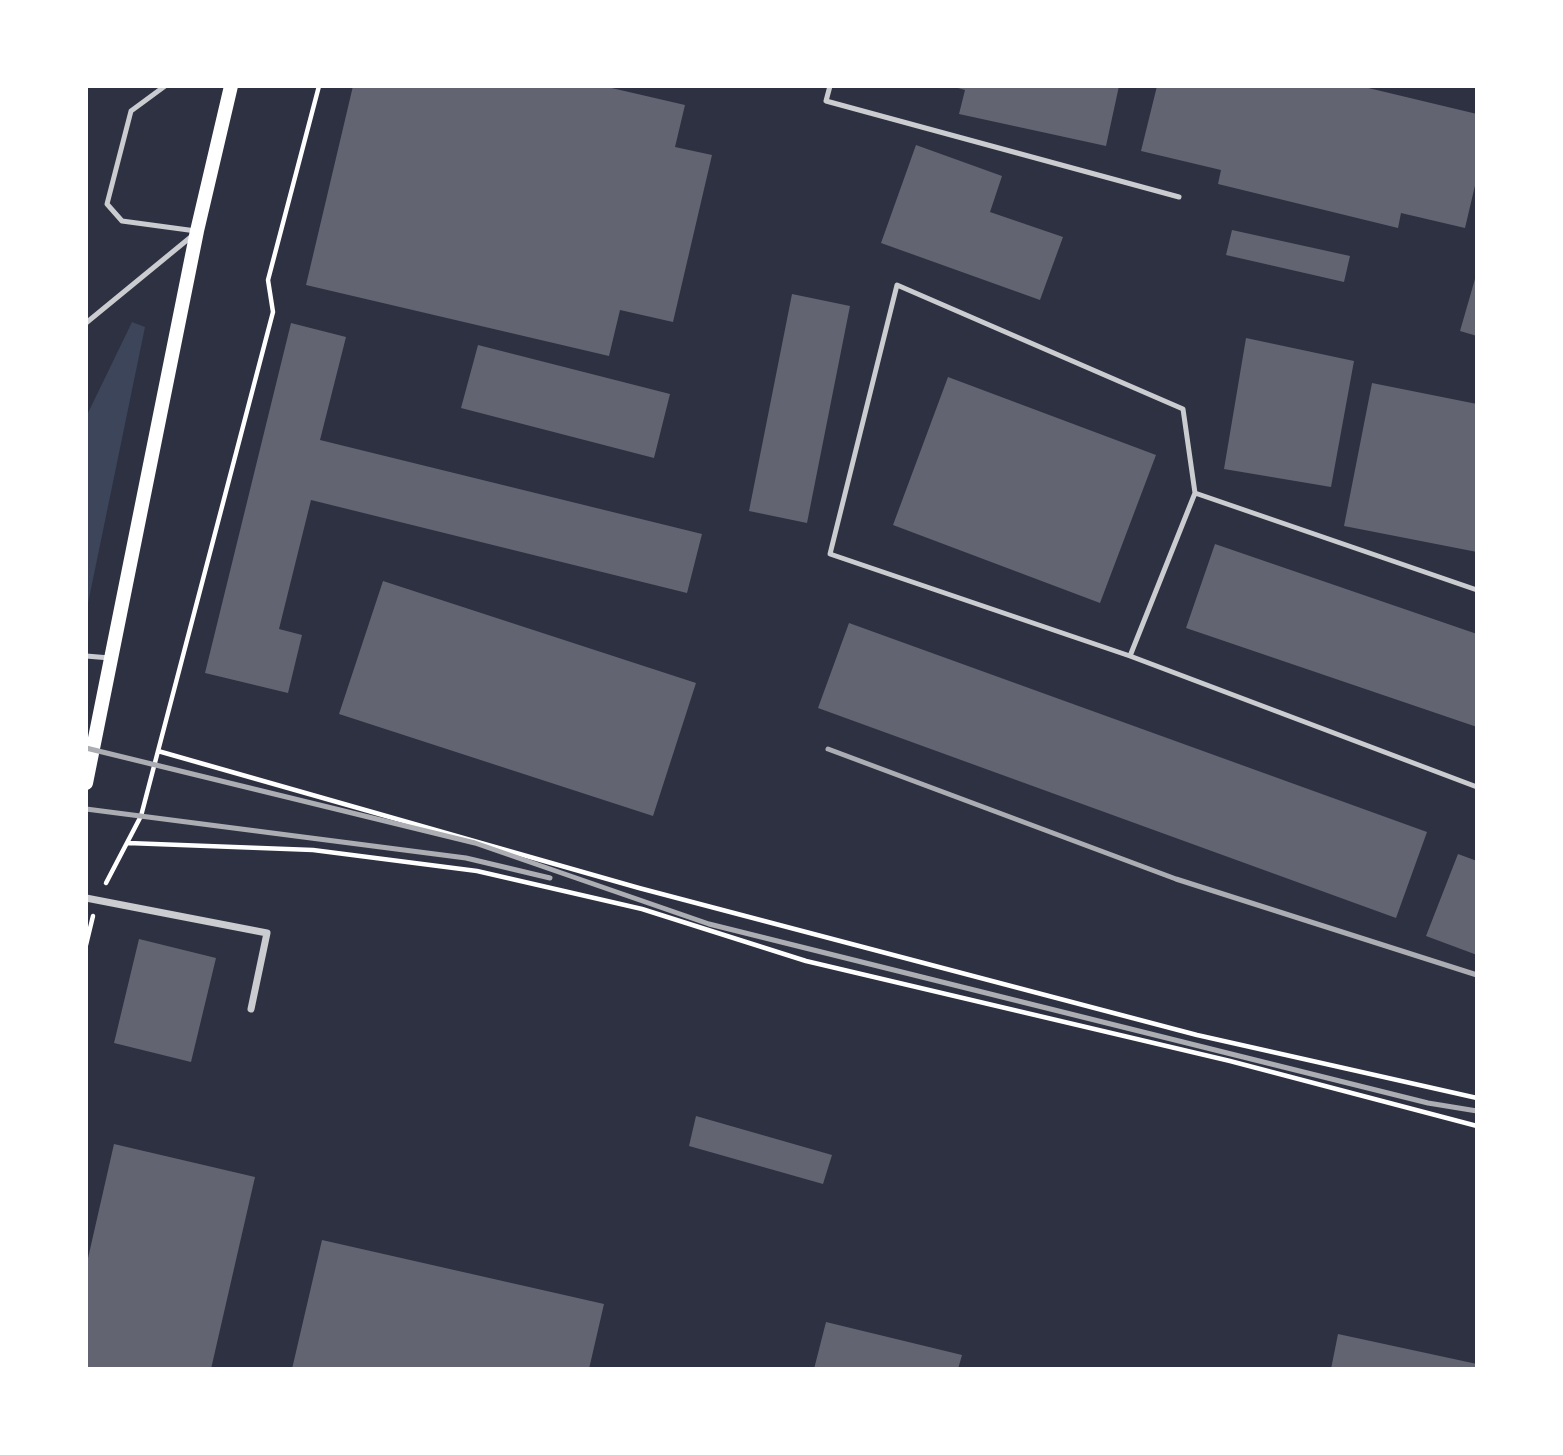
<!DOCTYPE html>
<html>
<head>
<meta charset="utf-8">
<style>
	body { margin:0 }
	#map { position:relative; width:1563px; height:1455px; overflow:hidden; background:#2d3142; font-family:"DM Sans",sans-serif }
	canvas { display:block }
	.frame { position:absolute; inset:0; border:88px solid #fff; pointer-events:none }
</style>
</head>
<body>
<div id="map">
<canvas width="1563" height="1455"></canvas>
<div class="frame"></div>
</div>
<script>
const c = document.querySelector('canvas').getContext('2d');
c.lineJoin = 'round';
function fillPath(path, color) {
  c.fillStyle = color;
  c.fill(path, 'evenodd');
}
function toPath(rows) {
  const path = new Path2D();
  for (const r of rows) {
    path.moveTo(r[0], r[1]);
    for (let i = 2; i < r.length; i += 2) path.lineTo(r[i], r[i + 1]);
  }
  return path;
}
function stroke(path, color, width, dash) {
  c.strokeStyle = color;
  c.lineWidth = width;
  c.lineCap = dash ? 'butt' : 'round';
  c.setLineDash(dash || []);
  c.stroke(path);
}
fillPath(toPath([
	[132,322,145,327,86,613,86,417]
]), '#3c4559');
fillPath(toPath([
	[353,86,603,86,685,105,675,147,712,155,673,322,620,310,609,356,306,285],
	[951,86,1119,86,1106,146,959,114,965,90],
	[1157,86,1360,86,1477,114,1477,177,1465,228,1401,213,1398,228,1218,184,1221,170,1141,151],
	[916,145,1002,176,990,212,1063,237,1040,300,881,243],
	[1232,230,1350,256,1344,282,1226,255],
	[1477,272,1477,336,1460,331],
	[792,294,850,306,807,523,749,511],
	[291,323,346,337,320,440,702,534,687,593,311,500,279,629,302,635,288,693,205,673],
	[1246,338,1354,361,1331,487,1224,469],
	[478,345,670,394,654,458,461,408],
	[948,377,1156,455,1100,603,893,525],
	[1372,383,1477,404,1477,552,1344,526],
	[1215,544,1477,634,1477,727,1186,628],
	[383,581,696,683,653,816,339,714],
	[849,623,1427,832,1396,918,818,708],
	[1458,854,1477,861,1477,955,1426,936],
	[139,939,216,958,191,1062,114,1043],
	[696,1116,832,1155,823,1184,689,1146],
	[114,1144,255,1177,211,1369,86,1369,86,1267],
	[322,1240,604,1304,589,1369,292,1369],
	[826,1322,962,1355,958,1369,814,1369],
	[1338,1334,1477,1364,1477,1369,1331,1369]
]), '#626471');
stroke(toPath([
	[319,86,268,280,273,312,158,751,639,888,1197,1035,1477,1098],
	[128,843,313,850,477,871,642,909,806,961,1230,1061,1477,1126],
	[106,883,141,816,158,751],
	[86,945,93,916]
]), '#fff', 4.5);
stroke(toPath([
	[165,86,131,111,107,204,122,221,196,231],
	[830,86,826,101,1179,197],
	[86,323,192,236],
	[1195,493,1183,409,897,285,830,554,1130,656,1477,787],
	[86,656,110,658],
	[1130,656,1195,493,1477,590]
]), '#caccd0', 5);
stroke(toPath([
	[86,898,267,933,251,1009]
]), '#caccd0', 7);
stroke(toPath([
	[86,783,197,231,231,86]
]), '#fff', 14);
stroke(toPath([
	[86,748,475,843,709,924,1428,1103,1477,1111],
	[828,749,1176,879,1477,975],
	[86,809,466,858,550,878]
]), '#abadb3', 5);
</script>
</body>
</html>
